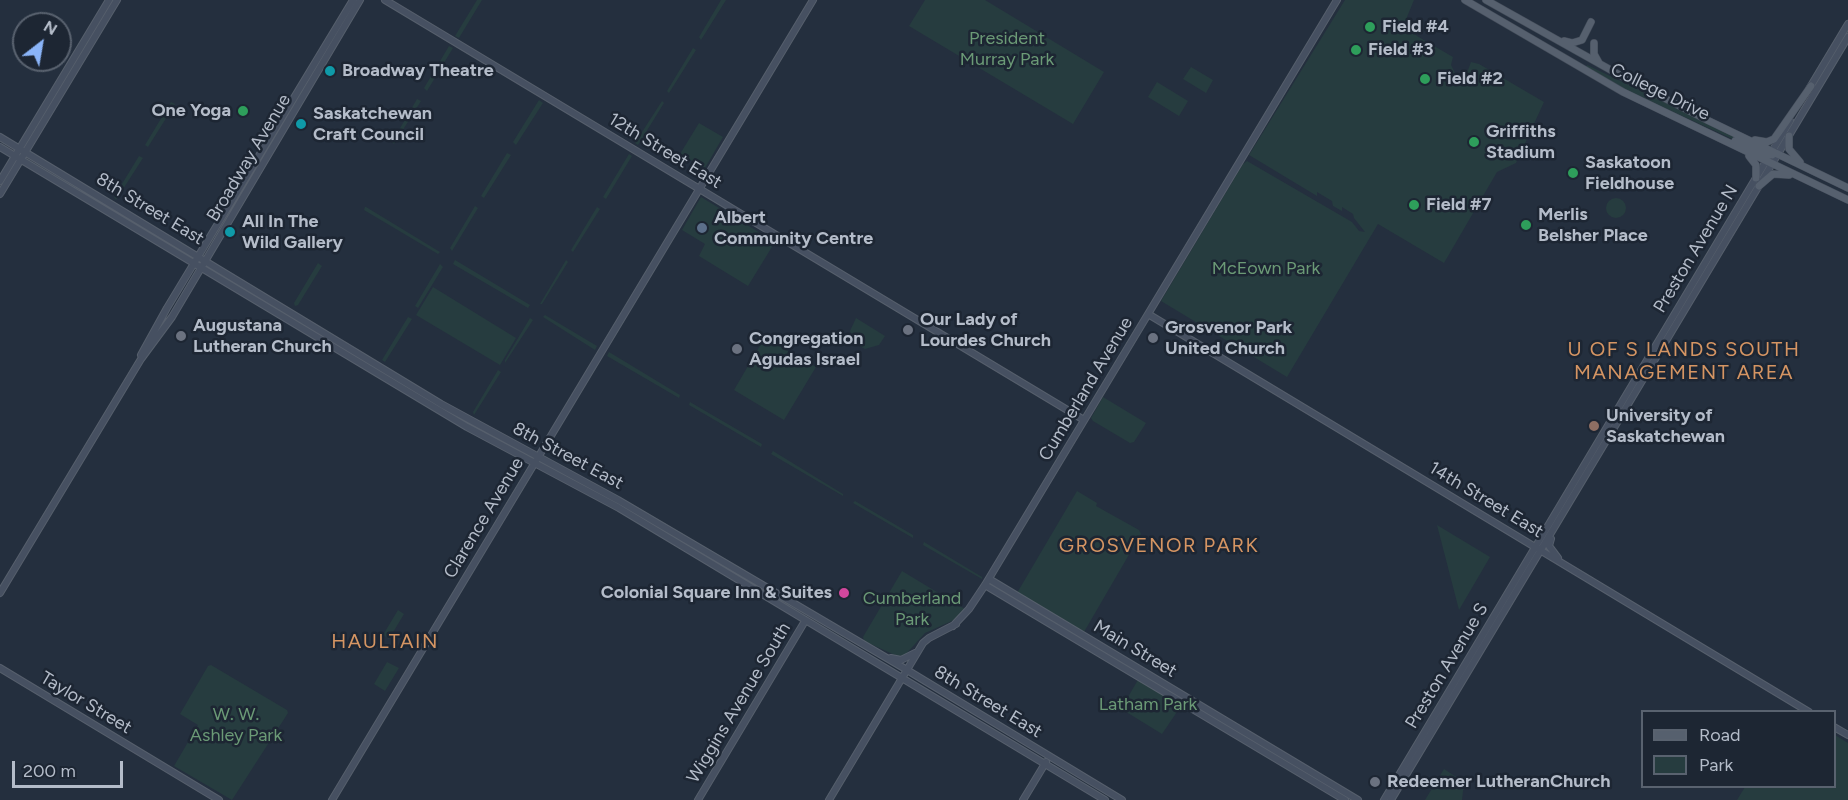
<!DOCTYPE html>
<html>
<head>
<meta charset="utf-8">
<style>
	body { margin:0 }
	#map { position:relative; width:1848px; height:800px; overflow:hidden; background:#242f3e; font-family:Figtree,sans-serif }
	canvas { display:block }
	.legend { position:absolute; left:1641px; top:710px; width:195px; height:78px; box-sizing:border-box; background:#1d2633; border:2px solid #59626f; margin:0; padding:8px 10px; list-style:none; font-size:18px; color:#b4bcc9 }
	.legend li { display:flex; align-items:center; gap:12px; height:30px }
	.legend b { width:30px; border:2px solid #59626f }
	.north { position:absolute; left:12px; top:12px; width:60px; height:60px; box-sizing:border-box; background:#1d2633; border:2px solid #59626f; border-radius:50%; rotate:31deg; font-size:16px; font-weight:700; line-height:24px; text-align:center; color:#b4bcc9 }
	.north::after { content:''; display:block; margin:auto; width:21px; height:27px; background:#8ab4f8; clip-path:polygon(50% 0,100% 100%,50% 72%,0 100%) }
	.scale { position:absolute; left:12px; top:761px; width:111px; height:27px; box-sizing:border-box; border:3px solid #b4bcc9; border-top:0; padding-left:8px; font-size:18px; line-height:21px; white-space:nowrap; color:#b4bcc9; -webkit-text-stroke:4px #1d2633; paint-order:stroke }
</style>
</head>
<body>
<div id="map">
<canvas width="1848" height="800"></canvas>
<ul class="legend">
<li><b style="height:8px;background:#56606e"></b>Road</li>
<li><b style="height:16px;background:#263c3f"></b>Park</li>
</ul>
<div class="north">N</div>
<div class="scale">200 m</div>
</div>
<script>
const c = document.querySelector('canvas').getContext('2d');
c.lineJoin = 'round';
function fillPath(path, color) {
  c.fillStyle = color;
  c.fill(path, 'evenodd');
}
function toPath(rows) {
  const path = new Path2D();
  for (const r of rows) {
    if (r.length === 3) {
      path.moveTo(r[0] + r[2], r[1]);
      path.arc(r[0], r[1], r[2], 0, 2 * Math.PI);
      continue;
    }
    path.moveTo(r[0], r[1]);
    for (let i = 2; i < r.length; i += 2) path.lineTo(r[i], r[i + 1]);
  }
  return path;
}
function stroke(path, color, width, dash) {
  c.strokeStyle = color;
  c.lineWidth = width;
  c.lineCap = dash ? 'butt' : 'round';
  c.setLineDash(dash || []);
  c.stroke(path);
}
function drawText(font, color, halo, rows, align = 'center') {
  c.font = font + ' Figtree,sans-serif';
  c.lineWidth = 5;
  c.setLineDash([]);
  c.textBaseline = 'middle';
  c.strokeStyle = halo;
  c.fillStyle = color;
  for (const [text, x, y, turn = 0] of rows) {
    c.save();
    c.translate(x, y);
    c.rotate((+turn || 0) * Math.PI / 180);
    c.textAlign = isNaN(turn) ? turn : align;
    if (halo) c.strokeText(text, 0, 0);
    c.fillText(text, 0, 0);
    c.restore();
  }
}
fillPath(toPath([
	[477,0,482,0,459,38,455,36],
	[721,0,726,0,701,40,699,37],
	[925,0,985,0,1104,72,1073,124,909,26],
	[1345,0,1414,0,1407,17,1410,28,1417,36,1453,57,1451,65,1455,73,1463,74,1468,70,1471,62,1479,64,1544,102,1516,163,1497,172,1444,263,1378,224,1287,377,1161,301,1243,164,1247,161,1352,222,1359,231,1365,232,1354,218,1353,214,1342,207,1342,211,1333,206,1332,201,1317,192,1317,196,1249,155],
	[449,46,453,48,427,91,424,88],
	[693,48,696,50,669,93,667,91],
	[1587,65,1755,145,1761,152,1630,92,1586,67],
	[1191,67,1213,80,1206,93,1183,79],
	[1157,82,1188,101,1179,116,1148,97],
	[417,99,421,101,394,144,392,142],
	[539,100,543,103,516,145,513,142],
	[662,101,664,103,638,145,635,143],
	[171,102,175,104,148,147,145,145],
	[699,123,723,137,705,168,680,154],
	[507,153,511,155,484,198,481,196],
	[629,154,632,156,606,199,603,197],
	[139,156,143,158,116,200,114,197],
	[701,197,775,242,748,286,699,256,705,244,682,230],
	[1616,208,10],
	[475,206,478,208,452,251,450,248],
	[365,207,366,207,440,252,438,254,364,210],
	[597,207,600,209,573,252,571,250],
	[455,260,530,305,528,308,453,264],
	[566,260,568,262,542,304,540,304],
	[318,263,322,266,298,305,295,306,294,303],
	[440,264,443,267,418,308,415,306],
	[433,287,516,338,500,365,416,315],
	[545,315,597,346,595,350,543,317],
	[408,317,412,319,385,362,382,360],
	[530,318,533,320,505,363,505,360],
	[856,318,885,336,879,345,865,349,856,344,850,331],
	[765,337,816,367,784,420,734,390],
	[609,352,680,395,679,398,607,356],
	[498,370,501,372,474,415,473,412],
	[1103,397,1146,423,1134,442,1130,443,1093,421,1091,418],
	[690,402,762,444,761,447,689,405],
	[773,451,843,494,843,496,771,454],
	[1077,491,1097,503,1096,506,1139,530,1141,534,1084,632,1017,593],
	[855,501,913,535,913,538,853,503],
	[1437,525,1490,557,1459,610],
	[924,542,982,577,982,579,923,545],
	[902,571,965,609,954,620,925,633,905,655,897,656,864,641,863,637],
	[993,584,1105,651,1105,653,991,586],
	[398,610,404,614,389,639,383,635],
	[387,662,399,668,385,691,374,684],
	[211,665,287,710,288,713,232,800,174,766,198,725,180,714,208,666],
	[1139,678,1183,703,1162,734,1123,710,1124,704],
	[1835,735,1848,743,1848,800,1737,800,1745,787,1834,786],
	[1444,769,1464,782,1462,800,1425,800]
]), '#263c3f');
const secondary = toPath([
	[385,0,1084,420],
	[1809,89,1848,24],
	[0,137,441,404,618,500,902,667,1122,800],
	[0,147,467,427,619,508,1105,800],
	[0,181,109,0],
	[0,194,117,0],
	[1148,314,1809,712],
	[141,355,167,308,353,0],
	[1551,539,1549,546,1558,558],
	[989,579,1358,800],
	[985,585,1345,800],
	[0,593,141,359,172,317,360,0],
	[953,626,969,609,985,585,1337,0],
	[891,658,901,660,915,653],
	[0,668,219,800],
	[1834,727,1848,735],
	[332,800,813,0],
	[698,800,805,621],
	[829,800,923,643,929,638,956,624],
	[1023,800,1046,762],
	[1384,800,1790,121],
	[1391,800,1848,37]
]);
const primary = toPath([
	[1465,0,1623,92,1848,200],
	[1486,0,1625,78,1707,120,1848,188],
	[1564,41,1572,43,1582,40,1591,22],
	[1594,43,1594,54,1599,63],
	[1789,136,1789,149,1800,162],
	[1755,140,1767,142,1774,139,1811,86],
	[1735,141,1765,154,1772,155],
	[1749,156,1756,165,1756,178],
	[1759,186,1773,174,1789,175]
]);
stroke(secondary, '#565f6c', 8);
stroke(primary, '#414a57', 8);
stroke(secondary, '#465061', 6);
stroke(primary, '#56606e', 7);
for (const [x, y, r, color] of [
	[1370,27,6,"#2e9e5b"],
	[1356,50,6,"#2e9e5b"],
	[330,71,6,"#0f9aa8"],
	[1425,79,6,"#2e9e5b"],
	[243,111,6,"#2e9e5b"],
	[301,124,6,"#0f9aa8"],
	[1474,142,6,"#2e9e5b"],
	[1573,173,6,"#2e9e5b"],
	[1414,205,6,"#2e9e5b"],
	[1526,225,6,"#2e9e5b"],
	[702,228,6,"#5c6f8a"],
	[230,232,6,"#0f9aa8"],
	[908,330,6,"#6b7280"],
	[181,336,6,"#6b7280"],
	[1153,338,6,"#6b7280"],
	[737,349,6,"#6b7280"],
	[1594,426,6,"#8d6e63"],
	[844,593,6,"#d1479c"],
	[1375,782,6,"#6b7280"]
]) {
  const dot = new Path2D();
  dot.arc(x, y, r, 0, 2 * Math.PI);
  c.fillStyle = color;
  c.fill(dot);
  stroke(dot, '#1d2633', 2);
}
drawText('bold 18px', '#b4bcc9', '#1d2633', [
	["Field #4",1382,27],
	["Field #3",1368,50],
	["Broadway Theatre",342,71],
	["Field #2",1437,79],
	["One Yoga",231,111,"right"],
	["Saskatchewan",313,114],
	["Craft Council",313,135],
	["Griffiths",1486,132],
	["Stadium",1486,153],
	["Saskatoon",1585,163],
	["Fieldhouse",1585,184],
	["Field #7",1426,205],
	["Merlis",1538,215],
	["Belsher Place",1538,236],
	["Albert",714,218],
	["Community Centre",714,239],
	["All In The",242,222],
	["Wild Gallery",242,243],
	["Our Lady of",920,320],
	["Lourdes Church",920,341],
	["Augustana",193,326],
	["Lutheran Church",193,347],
	["Grosvenor Park",1165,328],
	["United Church",1165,349],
	["Congregation",749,339],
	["Agudas Israel",749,360],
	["University of",1606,416],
	["Saskatchewan",1606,437],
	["Colonial Square Inn & Suites",832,593,"right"],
	["Redeemer LutheranChurch",1387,782]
], 'left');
drawText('18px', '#6b9a76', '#1d2633', [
	["President",1007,39],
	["Murray Park",1007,60],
	["McEown Park",1266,269],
	["Cumberland",912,599],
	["Park",912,620],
	["Latham Park",1148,705],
	["W. W.",236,715],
	["Ashley Park",236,736]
]);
drawText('18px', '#b4bcc9', '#1d2633', [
	["College Drive",1660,92,26],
	["12th Street East",665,151,31],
	["Broadway Avenue",249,158,-59],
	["8th Street East",150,209,31],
	["Preston Avenue N",1696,249,-59],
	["Cumberland Avenue",1086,389,-59],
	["8th Street East",568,456,28],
	["14th Street East",1486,500,31],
	["Clarence Avenue",484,518,-59],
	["Main Street",1135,649,31],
	["Preston Avenue S",1447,666,-59],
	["8th Street East",988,702,31],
	["Taylor Street",86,703,31],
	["Wiggins Avenue South",739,703,-59]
]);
c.letterSpacing = '1.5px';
drawText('20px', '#d59563', '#1d2633', [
	["U OF S LANDS SOUTH",1684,350],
	["MANAGEMENT AREA",1684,373],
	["GROSVENOR PARK",1159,546],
	["HAULTAIN",385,642]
]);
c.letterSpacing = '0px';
</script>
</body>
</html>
